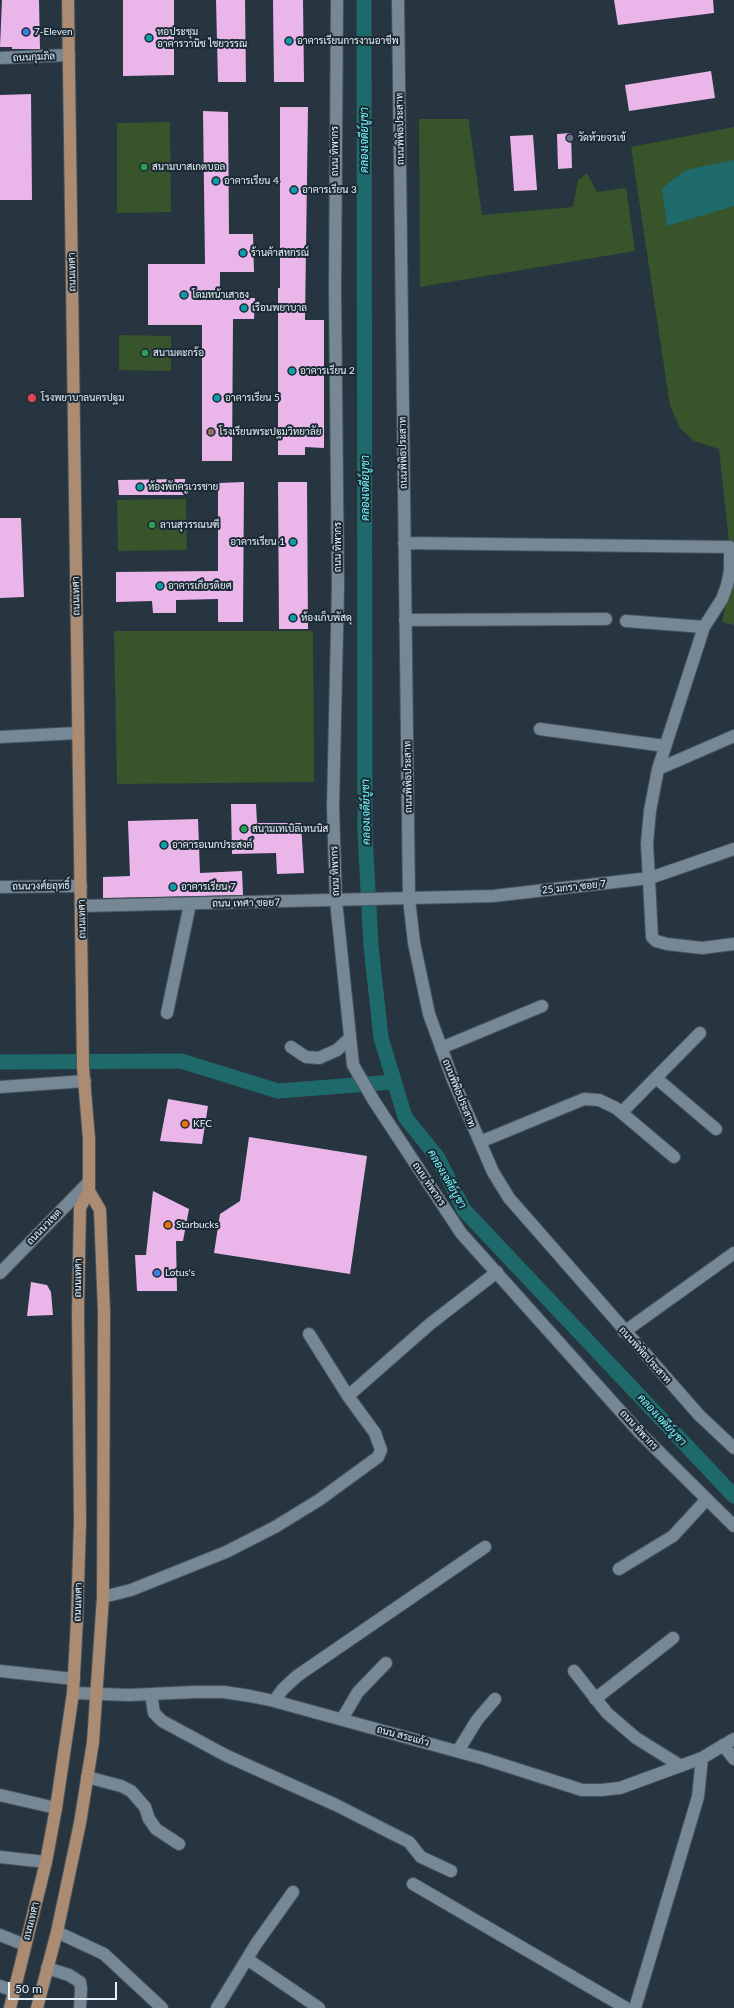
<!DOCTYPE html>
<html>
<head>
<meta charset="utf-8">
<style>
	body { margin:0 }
	#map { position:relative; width:734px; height:2008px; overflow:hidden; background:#263540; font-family:Lato,sans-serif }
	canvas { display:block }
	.scale { position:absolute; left:8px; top:1982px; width:109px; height:18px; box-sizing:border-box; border:2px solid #e7f1f8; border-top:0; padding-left:5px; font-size:12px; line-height:14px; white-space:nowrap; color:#e7f1f8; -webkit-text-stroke:3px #1c2a35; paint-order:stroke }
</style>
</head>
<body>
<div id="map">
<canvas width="734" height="2008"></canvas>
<div class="scale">50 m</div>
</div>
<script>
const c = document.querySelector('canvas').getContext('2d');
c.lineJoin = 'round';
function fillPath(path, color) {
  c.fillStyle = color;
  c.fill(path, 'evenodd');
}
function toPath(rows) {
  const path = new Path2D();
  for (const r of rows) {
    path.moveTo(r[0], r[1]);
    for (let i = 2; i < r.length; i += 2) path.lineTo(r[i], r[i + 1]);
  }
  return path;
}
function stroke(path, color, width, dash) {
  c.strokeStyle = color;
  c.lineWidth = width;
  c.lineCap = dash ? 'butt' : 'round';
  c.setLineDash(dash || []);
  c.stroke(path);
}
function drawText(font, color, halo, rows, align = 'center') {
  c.font = font + ' Lato,Sarabun,sans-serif';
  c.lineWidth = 4;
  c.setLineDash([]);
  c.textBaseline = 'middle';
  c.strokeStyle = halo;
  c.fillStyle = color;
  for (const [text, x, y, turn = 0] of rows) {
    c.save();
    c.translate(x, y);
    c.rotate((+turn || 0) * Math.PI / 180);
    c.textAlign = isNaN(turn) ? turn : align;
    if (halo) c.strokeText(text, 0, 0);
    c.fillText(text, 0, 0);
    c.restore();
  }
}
fillPath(toPath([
	[468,116,482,215,573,207,578,180,587,173,597,192,626,188,635,251,420,287,419,119,468,119],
	[170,122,171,212,117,213,117,123],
	[734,127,734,625,722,622,729,591,731,559,719,449,694,441,680,428,670,406,631,147],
	[119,335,171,336,171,371,119,370],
	[186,499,187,550,118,551,117,500],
	[114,631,313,631,314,782,117,784]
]), '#37542a');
fillPath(toPath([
	[734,160,734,206,667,226,662,188,686,170]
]), '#1e6a6b');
stroke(toPath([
	[364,0,365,832,371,946,381,1038,405,1117,438,1158,464,1210,734,1496],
	[0,1062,181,1061,278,1091,394,1082]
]), '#1e6a6b', 15);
fillPath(toPath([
	[2,0,39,0,40,49,12,49,12,47,0,47],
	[123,0,174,0,174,75,123,76],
	[216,0,245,0,246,82,218,82],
	[273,0,303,0,304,82,274,82],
	[614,0,713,0,714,13,618,25],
	[711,71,715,98,629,111,625,85],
	[31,94,32,200,0,200,0,95],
	[280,107,308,107,305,320,324,320,324,448,305,447,305,455,278,455,278,288,280,288],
	[203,111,228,112,229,234,253,234,254,272,220,272,220,298,255,298,254,319,233,319,232,461,202,461,202,325,148,325,148,264,205,264],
	[571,133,572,168,558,169,557,134],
	[533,135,537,190,514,191,510,136],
	[185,479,185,495,119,495,118,480],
	[244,482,243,622,218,622,218,599,176,600,176,613,153,613,152,601,116,602,116,572,218,571,218,483],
	[278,482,307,482,308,629,279,629],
	[0,518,21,518,24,597,0,598],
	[231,804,256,804,257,823,301,823,304,873,277,874,276,853,232,854],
	[198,819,200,873,242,871,243,895,103,898,103,877,130,876,128,821],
	[168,1099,208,1106,202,1144,160,1141],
	[249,1137,367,1156,350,1274,214,1253,220,1214,240,1201],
	[153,1191,189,1209,183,1241,176,1241,177,1291,137,1291,135,1255,146,1255],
	[31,1282,47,1285,51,1292,53,1315,27,1316]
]), '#eab6e9');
const street = toPath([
	[337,0,335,289,338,586,333,807,336,901,353,1065,374,1101,461,1233,640,1433,734,1526],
	[398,0,409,899,414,943,429,1014,453,1080,480,1142,493,1172,509,1198,699,1415,734,1448],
	[0,58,69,55],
	[404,543,730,547,730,571,727,585,722,599,704,627,658,769,650,811,647,843,652,937,656,941,667,944,702,948,734,944],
	[405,620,606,619],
	[626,621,704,627],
	[540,729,665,746],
	[0,737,78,733],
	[658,769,734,736],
	[0,887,81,886],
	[82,906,493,896,650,878,734,849],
	[167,1013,190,904],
	[291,1047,306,1057,319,1058,337,1050,350,1038],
	[441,1048,542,1006],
	[656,1078,716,1129],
	[0,1087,85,1081],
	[622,1112,700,1033],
	[480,1142,584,1099,599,1100,616,1108,674,1157],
	[0,1273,89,1182],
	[624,1332,734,1253],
	[348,1396,430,1324,497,1272],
	[619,1569,673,1536,707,1499],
	[103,1597,131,1590,226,1552,275,1527,319,1500,378,1457,381,1450,375,1433,348,1396,309,1334],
	[0,1671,74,1679],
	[574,1671,607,1713,636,1738,681,1766],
	[73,1693,129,1695,195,1692,224,1692,250,1696,274,1701,485,1759,582,1790,601,1790,620,1788,702,1758,734,1739],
	[151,1694,154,1713,162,1721,227,1756,336,1805,397,1836,409,1842,421,1857,451,1871],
	[595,1699,673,1638],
	[274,1701,283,1689,297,1676,485,1547],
	[342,1719,358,1692,386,1663],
	[723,1745,734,1759],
	[458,1751,477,1720,495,1699],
	[87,1777,121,1786,131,1791,145,1807,149,1819,156,1829,179,1844],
	[0,1795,56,1808],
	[0,1857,46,1862],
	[413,1884,626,2008],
	[57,1932,104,1954,162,2008],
	[0,1935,25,1945],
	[247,1959,319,2008],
	[47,1968,69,1975,80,1982,81,1989,80,2008],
	[0,1986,14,1991],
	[217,2008,256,1944,293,1892],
	[635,2008,698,1797,702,1758]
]);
const primary = toPath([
	[10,2008,46,1862,56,1808,73,1693,77,1619,80,1522,78,1311,80,1208,89,1191],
	[37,2008,57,1932,80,1823,93,1742,103,1597,104,1312,100,1210,89,1191,89,1139,83,1067,68,0]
]);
stroke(street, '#46535d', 14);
stroke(primary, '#46535d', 14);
stroke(street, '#768795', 12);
stroke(primary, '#ab8b72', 12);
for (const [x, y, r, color] of [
	[26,32,4,"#3f7fe0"],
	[149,38,4,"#0f9aa8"],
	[289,41,4,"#0f9aa8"],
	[570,138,4,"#6b7280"],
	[144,167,4,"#2e9e5b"],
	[216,181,4,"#0f9aa8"],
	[294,190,4,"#0f9aa8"],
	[243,253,4,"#0f9aa8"],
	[184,295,4,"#0f9aa8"],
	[244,308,4,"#0f9aa8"],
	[145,353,4,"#2e9e5b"],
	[292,371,4,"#0f9aa8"],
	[32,398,5,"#e0444e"],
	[217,398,4,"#0f9aa8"],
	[211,432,4,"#8d6e63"],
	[140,487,4,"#0f9aa8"],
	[152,525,4,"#2e9e5b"],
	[293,542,4,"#0f9aa8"],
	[160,586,4,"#0f9aa8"],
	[293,618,4,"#0f9aa8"],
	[244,829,4,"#2e9e5b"],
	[164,845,4,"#0f9aa8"],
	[173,887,4,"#0f9aa8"],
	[185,1124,4,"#e8710a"],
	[168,1225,4,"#e8710a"],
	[157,1273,4,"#3f7fe0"]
]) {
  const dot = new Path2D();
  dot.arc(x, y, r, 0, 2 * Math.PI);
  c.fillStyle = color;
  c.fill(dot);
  stroke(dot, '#1c2a35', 1.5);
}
drawText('10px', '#e7f1f8', '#1c2a35', [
	["7-Eleven",34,32],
	["หอประชุม",157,32],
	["อาคารวานิช ไชยวรรณ",157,44],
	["อาคารเรียนการงานอาชีพ",297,41],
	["วัดห้วยจรเข้",578,138],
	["สนามบาสเกตบอล",152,167],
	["อาคารเรียน 4",224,181],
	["อาคารเรียน 3",302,190],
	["ร้านค้าสหกรณ์",251,253],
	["โดมหน้าเสาธง",192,295],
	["เรือนพยาบาล",252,308],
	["สนามตะกร้อ",153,353],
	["อาคารเรียน 2",300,371],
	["โรงพยาบาลนครปฐม",41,398],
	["อาคารเรียน 5",225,398],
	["โรงเรียนพระปฐมวิทยาลัย",219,432],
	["ห้องพักครูเวรชาย",148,487],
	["ลานสุวรรณนฑี",160,525],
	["อาคารเรียน 1",285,542,"right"],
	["อาคารเกียรติยศ",168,586],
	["ห้องเก็บพัสดุ",301,618],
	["สนามเทเบิลเทนนิส",252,829],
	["อาคารอเนกประสงค์",172,845],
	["อาคารเรียน 7",181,887],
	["KFC",193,1124],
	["Starbucks",176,1225],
	["Lotus's",165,1273]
], 'left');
drawText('10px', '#e7f1f8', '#1c2a35', [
	["ถนนกุมภิล",34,57,-3],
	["ถนนพิพิธประสาท",400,129,-91],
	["ถนน ทิพากร",335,151,-90],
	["ถนนเทศา",72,272,-91],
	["ถนนพิพิธประสาท",403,453,-91],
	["ถนน ทิพากร",338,547,-90],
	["ถนนเทศา",76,596,-91],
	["ถนนพิพิธประสาท",408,777,-91],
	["ถนน ทิพากร",335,871,-92],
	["ถนนวงศ์ยฤทธิ์",41,886,-1],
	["25 มกรา ซอย 7",574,887,-6],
	["ถนน เทศา ซอย7",246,903,-1],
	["ถนนเทศา",82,919,-91],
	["ถนนพิพิธประสาท",459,1093,68],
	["ถนน ทิพากร",429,1184,56],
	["ถนนนวเขต",44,1227,-46],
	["ถนนเทศา",78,1278,-89],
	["ถนนพิพิธประสาท",645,1355,48],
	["ถนน ทิพากร",639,1430,47],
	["ถนนเทศา",78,1602,-88],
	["ถนน สระแก้ว",403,1736,15],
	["ถนนเทศา",31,1921,-76]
]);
drawText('italic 11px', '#73fcfd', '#1c2a35', [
	["คลองเจดีย์บูชา",364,140,-90],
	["คลองเจดีย์บูชา",365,488,-90],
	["คลองเจดีย์บูชา",366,812,-91],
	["คลองเจดีย์บูชา",447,1179,60],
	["คลองเจดีย์บูชา",662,1420,47]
]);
</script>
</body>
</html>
